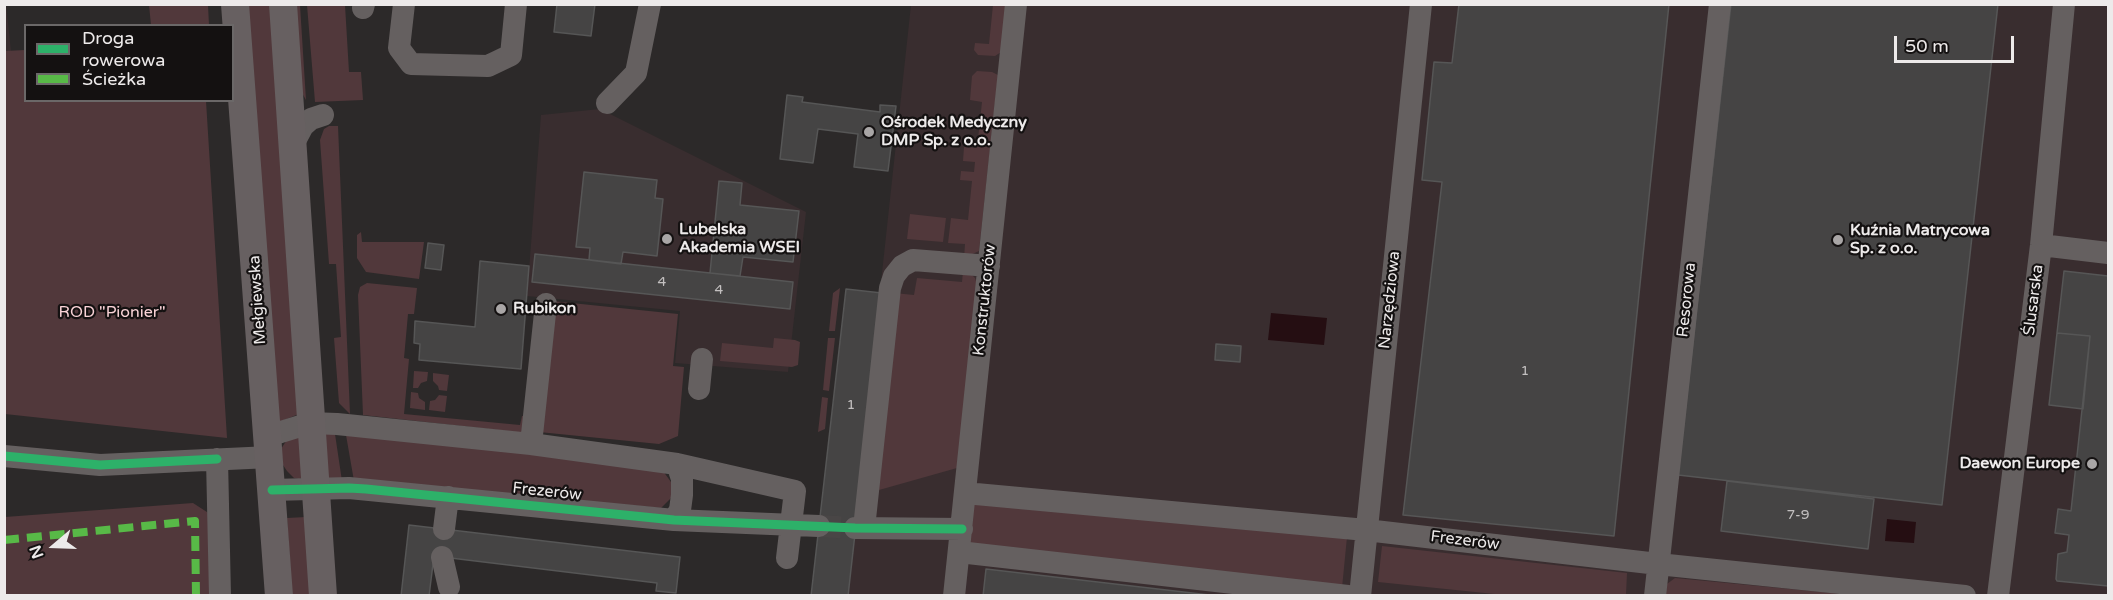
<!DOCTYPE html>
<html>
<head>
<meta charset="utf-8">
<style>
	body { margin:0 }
	#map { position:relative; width:2113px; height:600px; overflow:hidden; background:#2c2929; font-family:"Varela Round",sans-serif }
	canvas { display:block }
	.frame { position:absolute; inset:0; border:6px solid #edeaea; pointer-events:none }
	.legend { position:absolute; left:24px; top:24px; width:210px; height:78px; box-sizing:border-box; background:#141111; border:2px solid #6b6868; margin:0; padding:8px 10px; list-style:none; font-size:18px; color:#edeaea }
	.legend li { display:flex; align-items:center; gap:12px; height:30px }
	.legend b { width:30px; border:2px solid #6b6868 }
	.north { position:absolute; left:24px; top:516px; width:60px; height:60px; -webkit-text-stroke:4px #141111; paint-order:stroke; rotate:251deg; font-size:16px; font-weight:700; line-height:24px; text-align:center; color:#edeaea }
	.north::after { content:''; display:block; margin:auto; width:21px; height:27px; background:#edeaea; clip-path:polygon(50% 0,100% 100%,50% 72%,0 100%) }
	.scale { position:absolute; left:1894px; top:36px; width:120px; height:27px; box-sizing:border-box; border:3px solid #edeaea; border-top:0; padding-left:8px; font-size:18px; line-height:21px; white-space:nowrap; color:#edeaea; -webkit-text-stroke:4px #141111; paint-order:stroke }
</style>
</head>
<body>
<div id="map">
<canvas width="2113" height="600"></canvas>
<div class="frame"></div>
<ul class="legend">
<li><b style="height:8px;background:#2db169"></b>Droga rowerowa</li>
<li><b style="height:8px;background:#58b947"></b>Ścieżka</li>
</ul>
<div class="north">N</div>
<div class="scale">50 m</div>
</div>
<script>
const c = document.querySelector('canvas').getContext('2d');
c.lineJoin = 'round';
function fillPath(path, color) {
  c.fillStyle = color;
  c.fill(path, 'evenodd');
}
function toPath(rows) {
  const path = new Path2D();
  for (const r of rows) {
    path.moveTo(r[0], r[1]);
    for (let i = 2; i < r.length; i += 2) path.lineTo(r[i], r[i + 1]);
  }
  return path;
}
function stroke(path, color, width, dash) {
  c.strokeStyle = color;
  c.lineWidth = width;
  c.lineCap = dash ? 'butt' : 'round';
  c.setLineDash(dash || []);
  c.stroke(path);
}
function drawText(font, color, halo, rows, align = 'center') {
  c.font = font + ' "Varela Round",sans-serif';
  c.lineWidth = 4.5;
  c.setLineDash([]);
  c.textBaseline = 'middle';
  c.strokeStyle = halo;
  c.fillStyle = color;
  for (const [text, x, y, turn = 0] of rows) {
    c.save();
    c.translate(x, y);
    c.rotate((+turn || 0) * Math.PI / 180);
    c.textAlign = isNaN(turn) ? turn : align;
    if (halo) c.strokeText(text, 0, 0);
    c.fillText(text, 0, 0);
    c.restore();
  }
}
fillPath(toPath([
	[6,4,11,51,5,51,4,5],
	[911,5,2108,5,2108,595,847,596],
	[600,109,806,212,788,372,675,363,680,311,527,296,541,115]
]), '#392d2f');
fillPath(toPath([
	[149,5,208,5,209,25,151,25],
	[248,5,270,5,299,414,279,422],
	[295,5,300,5,306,100,301,91],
	[307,5,345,5,349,72,361,72,363,100,315,102],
	[993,5,1006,5,1001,52,995,56,978,55,974,50,975,43,989,44],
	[25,50,26,100,206,101,227,438,5,414,5,51],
	[977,71,992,72,998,75,979,251,964,258,965,244,948,243,951,218,968,220,972,181,960,180,961,171,974,172,975,162,963,161,964,147,977,148,982,102,970,100,972,76],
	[329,126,338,126,350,414,339,403,334,338,341,337,336,264,329,264,320,140,324,129],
	[910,214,946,218,943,242,907,239],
	[361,232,362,242,424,242,419,279,366,272,357,258,357,235],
	[963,271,971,274,975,278,977,284,957,468,872,492,894,293,914,295,917,278,962,282],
	[367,283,417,288,414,314,408,314,404,358,409,359,404,414,520,425,522,416,526,416,524,433,363,415,358,295,360,287],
	[840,288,835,331,829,331,833,293],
	[552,301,678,314,673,366,684,367,678,436,659,444,539,432],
	[774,338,795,340,800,342,798,365,792,367,720,361,722,343,773,348],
	[828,338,835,338,829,391,823,390],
	[414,371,428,372,427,381,421,383,418,388,413,388],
	[433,373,449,375,447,391,439,390,438,386,433,381],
	[411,392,418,393,419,398,425,402,425,410,410,408],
	[439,395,447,396,445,412,429,410,430,401,435,400],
	[822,397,828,398,825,429,818,432],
	[324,432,335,434,342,481,327,480],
	[299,433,302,478,299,479,294,478,287,471,283,465,281,449,288,438],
	[346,435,501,450,663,471,671,482,671,498,661,508,354,481],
	[973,501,1347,537,1342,588,968,545],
	[193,503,210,514,213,595,5,596,5,517],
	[306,517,312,595,292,595,287,518],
	[1382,546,1627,573,1626,595,1504,595,1378,582],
	[1675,578,1853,595,1665,596,1667,584]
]), '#51383b');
fillPath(toPath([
	[1271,313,1327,318,1324,345,1268,340],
	[1887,519,1916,522,1914,543,1885,541]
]), '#250e12');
const building = toPath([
	[557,4,595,4,591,36,554,32,557,4],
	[1459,4,1669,4,1614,536,1403,515,1442,182,1422,180,1434,62,1452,63,1459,4],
	[1731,4,1998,4,1942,505,1678,475,1731,4],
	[787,95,803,97,802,102,880,112,880,105,896,106,888,171,854,167,858,134,818,129,813,163,780,159,787,95],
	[584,172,657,180,655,198,663,199,657,256,623,252,621,264,589,260,590,248,576,247,584,172],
	[719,181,742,183,740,205,799,211,793,262,743,257,740,276,710,273,719,181],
	[428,243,444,245,441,270,425,268,428,243],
	[535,254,793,282,790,309,532,282,535,254],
	[480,261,529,266,521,369,419,360,420,344,414,343,415,321,475,327,480,261],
	[2064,271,2108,276,2108,586,2057,581,2056,579,2058,554,2067,552,2069,535,2055,533,2058,509,2071,511,2090,336,2057,333,2064,271],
	[846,289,882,293,848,596,811,596,846,289],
	[2057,333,2090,336,2083,409,2049,405,2057,333],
	[1216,344,1241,346,1240,362,1215,360,1216,344],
	[1727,481,1874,499,1868,549,1721,531,1727,481],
	[409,525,680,557,676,593,656,591,657,583,434,556,429,596,401,596,409,525],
	[986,569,1218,596,983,596,986,569]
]);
fillPath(building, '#454444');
stroke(building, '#565656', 1.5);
stroke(toPath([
	[819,526,855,528]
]), '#494646', 22, [22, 11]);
stroke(toPath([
	[404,4,399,48,411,64,488,66,511,55,516,4],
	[363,8,364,4],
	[607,103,636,73,650,4],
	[293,145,303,126,311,119,323,115],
	[2041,245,2108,253],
	[699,389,702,359],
	[268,436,310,423,337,424,531,444,677,464,795,491,787,558],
	[531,444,546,304],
	[4,456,100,465,270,457],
	[217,459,220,596],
	[272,490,349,488,674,520,819,526],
	[965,493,1366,530,1658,564,1965,596],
	[674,520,680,510,682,495,682,479,677,464],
	[855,528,962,529],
	[864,528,890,288,894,276,902,266,913,260,989,266],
	[444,529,448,497],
	[959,552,1348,596],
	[442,557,449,587],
	[954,596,1016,4],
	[1360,596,1421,4],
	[1655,596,1720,4],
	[1998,596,2041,245,2064,4]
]), '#656060', 22);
stroke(toPath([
	[235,4,279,596],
	[283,4,323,596]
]), '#676061', 28);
stroke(toPath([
	[4,540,195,521,196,596]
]), '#58b947', 8, [15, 8]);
stroke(toPath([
	[4,456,100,465,217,459],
	[272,490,349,488,366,489,674,520,855,528,962,529]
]), '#2db169', 9);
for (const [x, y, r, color] of [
	[869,132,6,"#a9a6a6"],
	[667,239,6,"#a9a6a6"],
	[1838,240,6,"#a9a6a6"],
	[501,309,6,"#a9a6a6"],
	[2092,464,6,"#a9a6a6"]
]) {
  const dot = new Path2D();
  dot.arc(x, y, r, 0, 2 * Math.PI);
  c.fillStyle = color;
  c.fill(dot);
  stroke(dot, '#141111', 2);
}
drawText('14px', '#c3c0c0', null, [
	["4",662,282],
	["4",719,290],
	["1",1525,371],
	["1",851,405],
	["7-9",1798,515]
]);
drawText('bold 16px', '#edeaea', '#141111', [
	["Ośrodek Medyczny",881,123],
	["DMP Sp. z o.o.",881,141],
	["Lubelska",679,230],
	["Akademia WSEI",679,248],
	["Kuźnia Matrycowa",1850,231],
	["Sp. z o.o.",1850,249],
	["Rubikon",513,309],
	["Daewon Europe",2080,464,"right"]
], 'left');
drawText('16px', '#edeaea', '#141111', [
	["Mełgiewska",258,300,-94],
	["Konstruktorów",985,300,-84],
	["Narzędziowa",1390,300,-84],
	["Resorowa",1687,300,-84],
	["Ślusarska",2034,300,-83],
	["Frezerów",547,492,6],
	["Frezerów",1465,541,7]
]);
drawText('16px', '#fad3d7', '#141111', [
	["ROD \"Pionier\"",112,313]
]);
</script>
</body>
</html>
